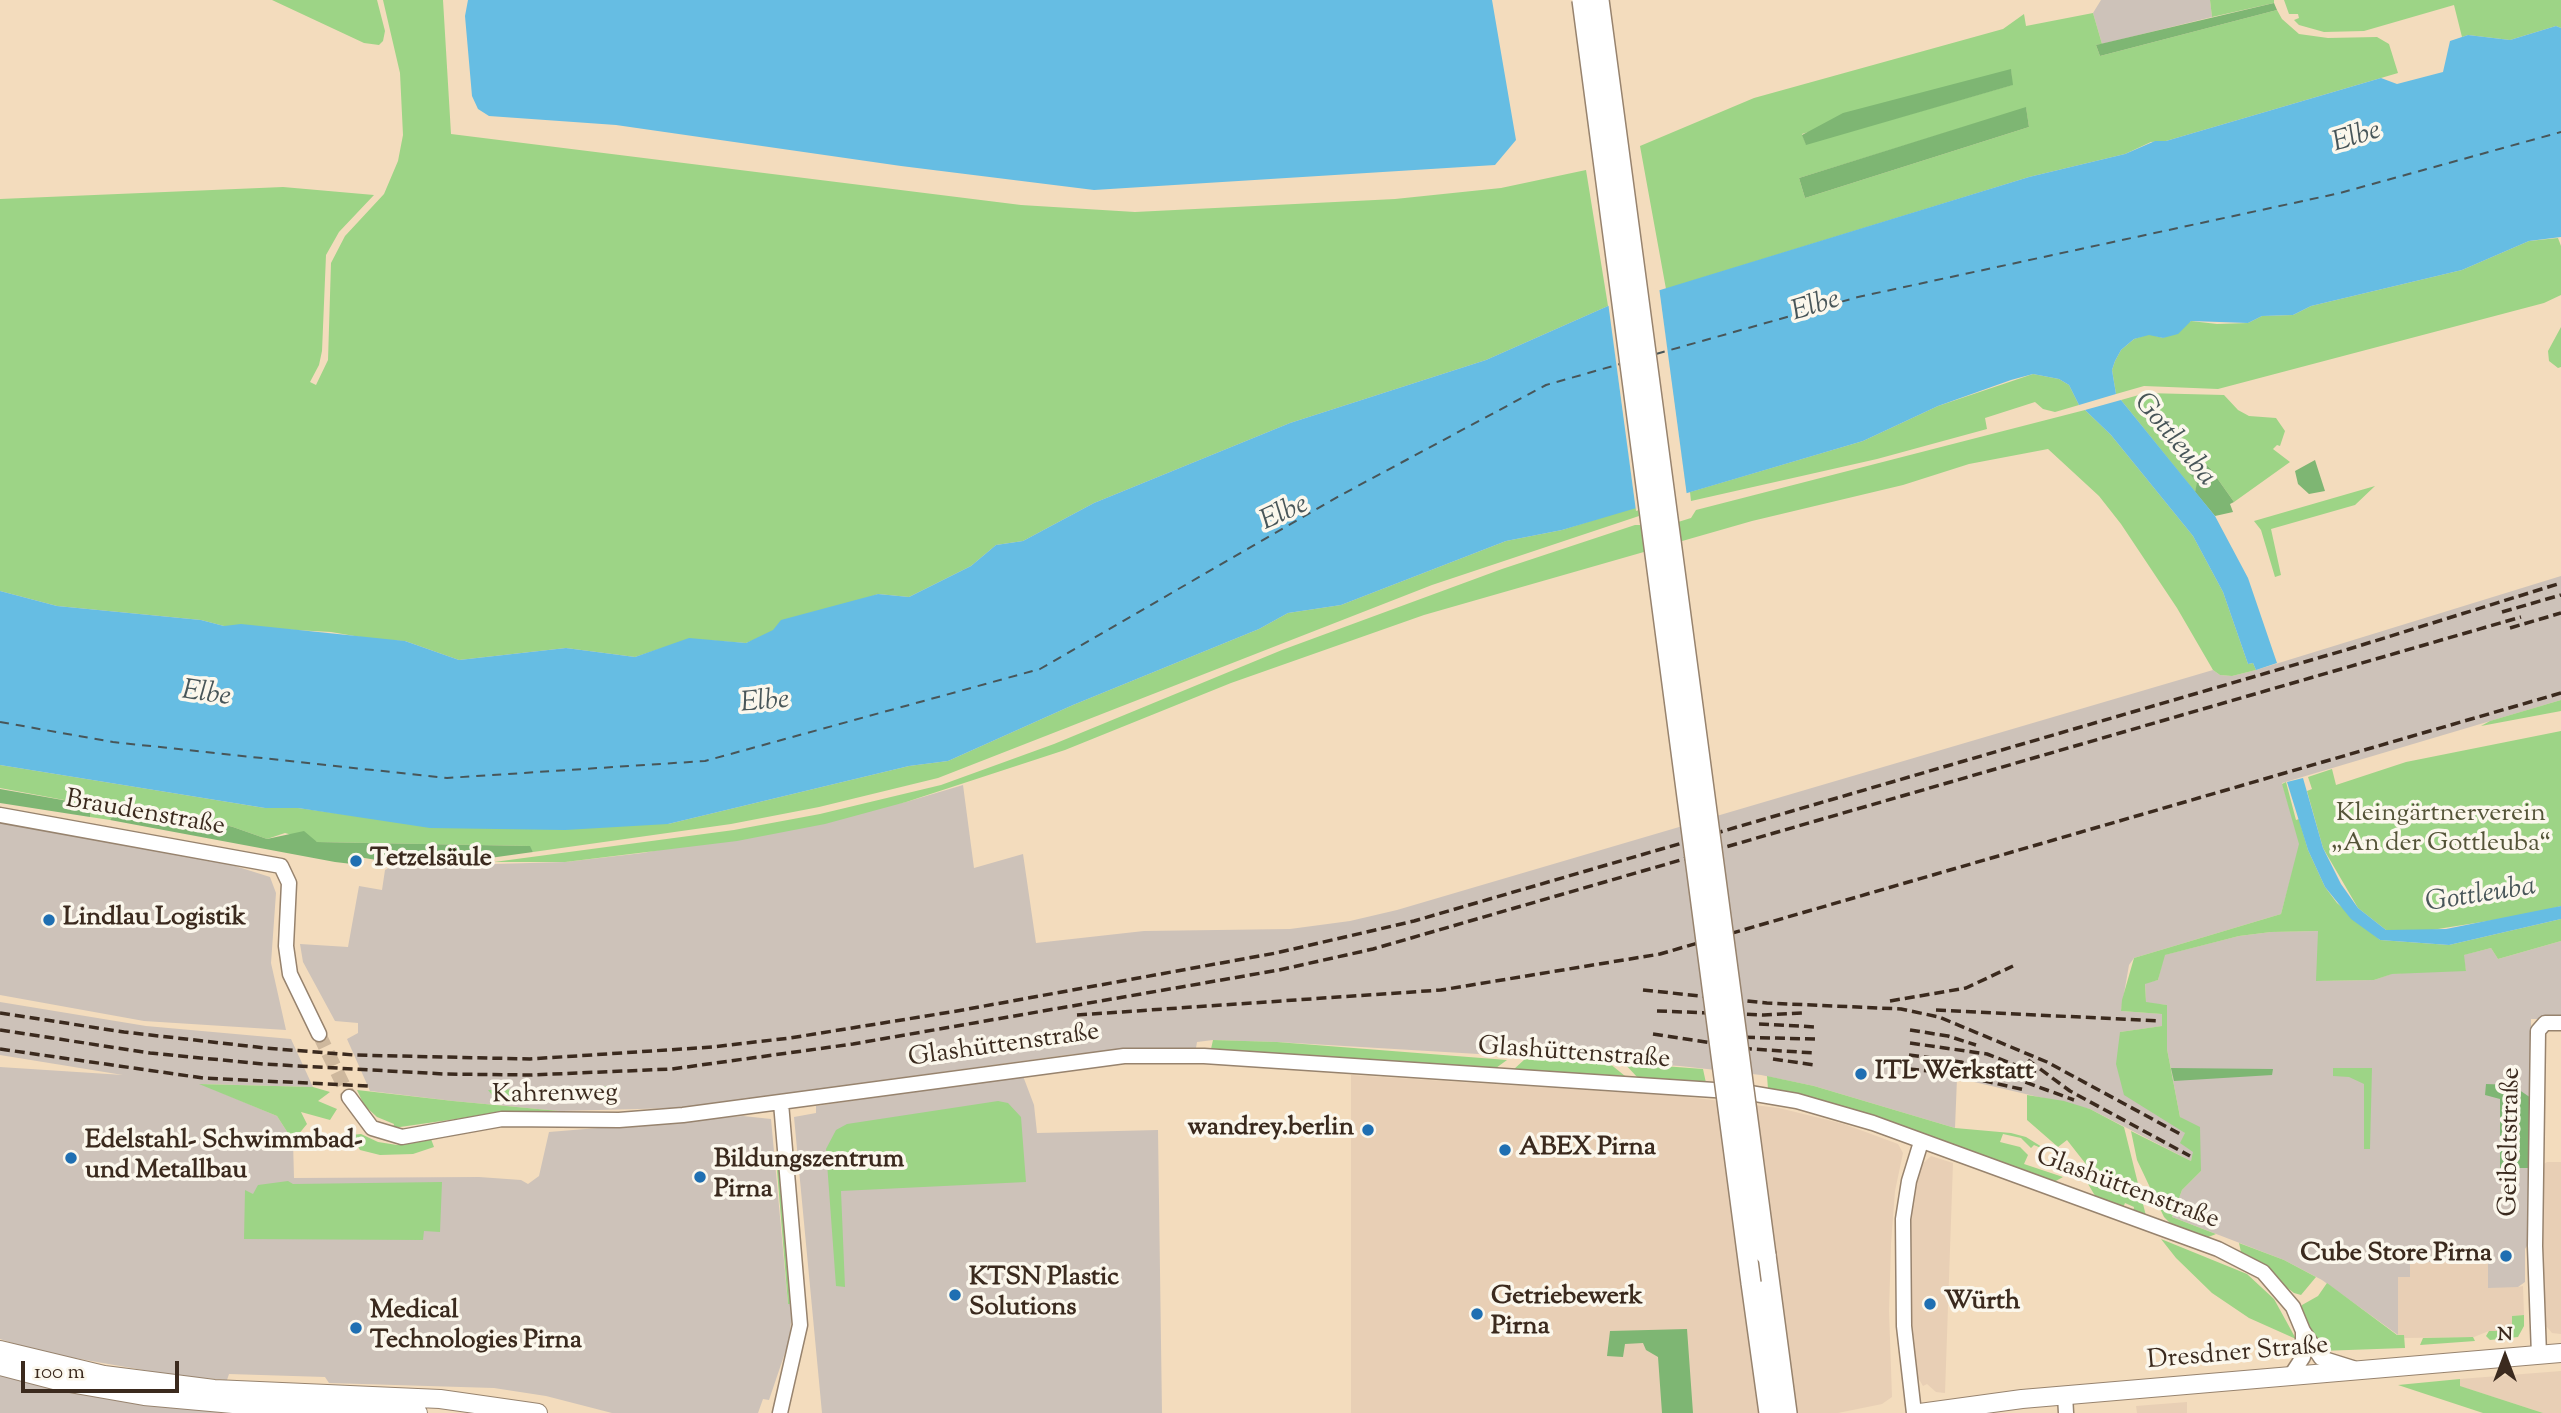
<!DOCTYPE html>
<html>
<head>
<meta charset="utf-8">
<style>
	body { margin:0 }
	#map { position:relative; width:2561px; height:1413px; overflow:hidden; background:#f3dcbd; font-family:"Sorts Mill Goudy",serif }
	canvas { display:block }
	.north { position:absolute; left:2470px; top:1322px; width:70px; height:70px; -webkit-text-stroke:5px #fbf7ec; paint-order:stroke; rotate:0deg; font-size:19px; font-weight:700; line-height:28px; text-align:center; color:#3b2a1e }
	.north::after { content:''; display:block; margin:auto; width:24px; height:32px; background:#3b2a1e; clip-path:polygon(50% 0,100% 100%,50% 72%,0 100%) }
	.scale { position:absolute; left:21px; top:1361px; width:158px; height:32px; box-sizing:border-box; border:4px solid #3b2a1e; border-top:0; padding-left:9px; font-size:21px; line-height:24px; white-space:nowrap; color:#3b2a1e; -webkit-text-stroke:5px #fbf7ec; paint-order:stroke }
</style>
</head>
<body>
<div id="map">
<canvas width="2561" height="1413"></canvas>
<div class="north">N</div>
<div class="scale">100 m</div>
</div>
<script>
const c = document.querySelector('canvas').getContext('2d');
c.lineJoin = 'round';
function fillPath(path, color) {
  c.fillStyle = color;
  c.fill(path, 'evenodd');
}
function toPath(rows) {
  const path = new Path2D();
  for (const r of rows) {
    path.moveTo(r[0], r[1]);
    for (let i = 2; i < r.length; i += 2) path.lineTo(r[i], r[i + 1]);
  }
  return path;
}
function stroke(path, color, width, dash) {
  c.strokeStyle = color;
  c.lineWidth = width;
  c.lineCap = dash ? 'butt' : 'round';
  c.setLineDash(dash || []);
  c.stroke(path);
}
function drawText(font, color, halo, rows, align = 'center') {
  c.font = font + ' "Sorts Mill Goudy",serif';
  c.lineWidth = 7;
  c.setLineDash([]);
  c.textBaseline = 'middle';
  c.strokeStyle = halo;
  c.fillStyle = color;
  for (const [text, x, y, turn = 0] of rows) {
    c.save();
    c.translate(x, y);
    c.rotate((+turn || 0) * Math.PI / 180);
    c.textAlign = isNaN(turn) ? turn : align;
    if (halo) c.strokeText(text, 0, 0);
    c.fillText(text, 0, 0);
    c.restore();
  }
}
fillPath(toPath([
	[1351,1075,1679,1096,1779,1108,1844,1124,1898,1144,1903,1153,1895,1191,1891,1244,1889,1311,1892,1397,1882,1404,1838,1413,1351,1413],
	[1931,1156,1953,1163,1945,1393,1936,1392,1927,1384,1923,1386,1917,1376,1911,1350,1909,1220,1919,1167],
	[2547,1162,2561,1162,2561,1334,2552,1333,2547,1327,2542,1326,2541,1166],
	[2410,1262,2488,1262,2518,1287,2523,1286,2524,1315,2512,1316,2512,1331,2489,1331,2474,1337,2404,1338,2398,1335,2398,1277],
	[2561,1371,2561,1413,2543,1413,2459,1386,2460,1379],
	[2187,1402,2187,1413,2137,1413,2136,1406]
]), '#e8cfb5');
fillPath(toPath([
	[2101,0,2210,0,2212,17,2102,44,2093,13],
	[2561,576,2561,700,2282,783,2300,844,2281,914,2134,958,2129,965,2121,1011,2163,1014,2163,1026,2120,1032,2185,1133,2194,1152,2191,1161,2090,1109,1957,1078,1955,1128,1814,1086,1761,1075,1680,1066,1277,1042,1213,1040,1197,1042,1196,1048,1074,1054,678,1108,559,1111,453,1101,370,1091,347,1039,358,1033,358,1023,335,1021,303,962,300,944,348,947,359,886,382,890,385,870,390,867,565,862,643,853,906,802,963,785,974,868,1023,854,1036,943,1144,931,1290,929,1350,921,1397,910,2213,670,2220,675,2232,676,2256,670],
	[0,820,197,854,270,877,276,893,271,963,286,1030,144,1021,0,995],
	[2319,931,2317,981,2374,980,2391,974,2423,971,2466,971,2463,955,2491,948,2498,959,2561,941,2561,1019,2531,1019,2531,1239,2525,1249,2525,1282,2518,1287,2488,1288,2488,1262,2410,1262,2410,1277,2398,1277,2398,1335,2322,1280,2284,1260,2172,1217,2182,1190,2201,1171,2180,1117,2167,1049,2167,1005,2146,1003,2145,983,2158,980,2164,955,2239,936,2271,932],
	[0,1002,146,1026,291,1039,313,1087,201,1084,277,1116,293,1141,294,1178,479,1177,521,1180,528,1184,539,1176,549,1132,743,1116,771,1119,788,1304,793,1304,789,1341,769,1400,763,1399,758,1413,612,1413,546,1396,494,1388,329,1383,325,1377,229,1374,227,1380,177,1376,40,1352,0,1339,0,1067,123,1075,0,1055],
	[1023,1076,1034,1105,1037,1133,1158,1130,1162,1413,822,1413,794,1117,816,1113,816,1106],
	[0,1372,273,1413,0,1413]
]), '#cdc2b9');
fillPath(toPath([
	[272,0,377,0,385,31,383,41,379,45,364,43],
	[383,0,443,0,451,134,1021,205,1135,212,1395,199,1501,188,1586,170,1608,306,1486,360,1290,423,1094,503,1023,541,996,545,971,566,909,597,878,594,746,643,690,639,635,657,566,648,459,660,405,641,378,640,331,632,224,626,201,620,57,606,0,591,0,199,283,187,374,195,339,232,326,255,322,351,319,365,310,382,316,385,328,360,331,263,345,236,384,194,398,161,403,135,400,73],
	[2210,0,2274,0,2274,3,2212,17],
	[2284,0,2561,0,2561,28,2556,26,2510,40,2468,35,2462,37,2454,5,2364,31,2324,32,2299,25,2294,20,2299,18,2298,14,2289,14],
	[2277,10,2282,19,2299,34,2328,38,2377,37,2389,44,2398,73,2166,141,2151,142,2125,154,2029,177,1666,289,1640,146,1754,98,2003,29,2024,14,2026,26,2093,13,2102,44,2096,45,2100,56],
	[2011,70,2012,85,1806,144,1802,134],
	[2026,108,2029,127,1805,198,1799,178],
	[2558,238,2561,246,2561,295,2544,303,2218,389,2144,386,2116,394,2112,370,2115,361,2121,350,2134,339,2149,334,2163,338,2191,321,2217,324,2248,323,2262,316,2293,315,2311,306,2462,270,2529,241],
	[2561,327,2561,367,2558,368,2549,361,2548,351],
	[2033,374,2059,379,2069,385,2079,405,2055,412,2043,409,2035,402,1985,418,1987,429,1877,459,1691,501,1690,492,1863,441,1938,406],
	[2146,393,2224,395,2238,410,2249,416,2276,418,2285,431,2280,446,2277,445,2273,449,2290,462,2234,502,2210,468,2145,416,2198,483,2195,492,2121,400],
	[2085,410,2111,435,2193,536,2223,592,2248,664,2253,663,2256,670,2232,676,2220,675,2213,670,2177,608,2121,524,2099,496,2048,449,1969,464,1903,485,1752,521,1424,615,1231,683,1065,750,906,802,825,824,737,841,565,862,494,862,734,830,820,814,941,785,1054,744,1282,650,1502,569,1635,525,1642,525,1646,532,1691,518,1696,510],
	[2375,486,2355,505,2271,529,2281,575,2275,577,2261,530,2254,521],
	[1638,506,1639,516,1432,585,938,778,819,807,731,824,533,852,529,846,317,842,285,833,267,839,233,827,169,810,122,804,110,820,90,817,91,805,0,788,0,765,265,808,298,808,364,817,668,824,909,766,948,761,1073,705,1259,629,1288,613,1341,605,1506,541,1562,530],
	[2561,700,2561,711,2481,726,2490,721],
	[2561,731,2561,906,2532,914,2419,932,2386,930,2358,908,2323,848,2307,791,2312,789,2308,777,2332,769,2336,785,2406,762],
	[2286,782,2296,820,2299,819,2308,850,2325,887,2337,903,2380,940,2449,945,2561,919,2561,941,2498,959,2491,948,2464,955,2466,971,2392,974,2374,980,2316,981,2318,931,2271,932,2239,936,2165,955,2158,980,2145,984,2146,1002,2167,1005,2167,1049,2180,1117,2200,1127,2201,1171,2182,1190,2172,1217,2216,1234,2206,1238,2174,1227,2164,1217,2137,1160,2131,1131,2191,1161,2193,1152,2180,1143,2185,1133,2124,1095,2116,1064,2120,1032,2162,1026,2162,1014,2121,1011,2122,1000,2134,958,2281,914,2299,844,2282,784],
	[1213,1040,1277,1042,1507,1060,1496,1068,1398,1063,1211,1049],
	[1525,1059,1609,1063,1625,1076,1513,1070],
	[1624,1063,1703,1069,1706,1083,1638,1078],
	[2333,1068,2372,1068,2370,1149,2364,1149,2364,1084,2349,1077,2333,1076],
	[1767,1076,1814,1086,1955,1128,2011,1133,2026,1137,2050,1152,2034,1145,2031,1148,2021,1138,2003,1134,2000,1142,2020,1147,2028,1155,2024,1164,2063,1177,2054,1182,1856,1110,1768,1089],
	[199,1084,313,1087,330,1092,318,1101,337,1109,330,1120,301,1112,307,1124,293,1141,277,1116],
	[616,1086,619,1092,555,1094,547,1101,492,1095,488,1090],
	[357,1090,453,1101,559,1111,512,1111,393,1128,394,1124,377,1117,364,1105],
	[2027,1095,2064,1101,2090,1109,2124,1127,2146,1216,2133,1212,2134,1207,2125,1203,2123,1208,2097,1199,2088,1184,2096,1177,2067,1140,2058,1147,2027,1120],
	[998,1101,1008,1103,1021,1117,1026,1182,841,1191,845,1287,836,1286,826,1149,836,1130,847,1124],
	[361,1134,378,1142,397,1145,431,1139,434,1147,413,1154,380,1155,360,1150,351,1135],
	[777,1170,782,1171,793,1304,788,1304],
	[288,1181,293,1184,442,1182,440,1232,424,1231,423,1240,244,1239,245,1190,253,1194,258,1185],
	[2161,1239,2247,1274,2274,1299,2296,1339,2249,1318,2212,1293,2176,1258],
	[2239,1243,2284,1260,2316,1277,2301,1295,2294,1293,2241,1252],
	[2327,1283,2397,1335,2404,1335,2405,1348,2320,1351,2301,1310,2302,1305,2318,1296],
	[2524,1315,2524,1326,2518,1337,2490,1340,2486,1336,2489,1331,2512,1331,2512,1316],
	[2473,1337,2475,1341,2420,1345,2423,1338],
	[2460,1379,2460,1386,2543,1413,2483,1413,2398,1385]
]), '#9dd486');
fillPath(toPath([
	[2274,3,2277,10,2100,56,2096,45],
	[2011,69,2013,85,1806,145,1802,135,1843,113],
	[2026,107,2029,127,1805,198,1799,178],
	[2155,408,2198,458,2210,468,2234,502,2230,504,2233,512,2215,516,2195,492,2197,483,2145,416],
	[2315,460,2325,491,2309,494,2298,484,2295,471],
	[0,789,91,805,90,817,0,803],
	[121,804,169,810,233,827,267,839,304,831,317,842,530,846,533,852,461,862,382,861,353,856,352,864,335,862,110,820],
	[2171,1068,2273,1069,2272,1075,2174,1081],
	[2486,1084,2512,1085,2531,1098,2531,1168,2500,1168,2500,1099,2485,1095],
	[1687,1329,1693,1413,1662,1413,1658,1357,1646,1350,1643,1343,1625,1344,1623,1357,1607,1356,1610,1331]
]), '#7eb673');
fillPath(toPath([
	[468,0,1492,0,1516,140,1495,165,1094,190,901,166,616,125,489,116,478,109,472,96,465,16],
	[2556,26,2561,28,2561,237,2529,241,2462,270,2311,306,2293,315,2262,316,2248,323,2191,321,2178,334,2163,338,2149,335,2134,339,2121,350,2115,361,2112,370,2116,394,2079,405,2069,385,2059,379,2033,374,2011,380,1938,406,1863,441,1562,530,1506,541,1341,605,1288,613,1259,629,1073,705,948,761,909,766,668,824,565,830,430,828,298,808,265,808,0,765,0,591,57,606,201,620,224,626,241,624,405,641,459,660,566,648,635,657,689,638,746,643,773,630,781,620,878,594,909,597,971,566,996,545,1023,541,1094,503,1290,423,1486,360,1608,306,2029,177,2125,154,2155,141,2166,141,2381,78,2397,84,2443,72,2450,41,2468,35,2510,40],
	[2121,400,2215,516,2248,578,2277,663,2256,670,2253,663,2248,664,2223,592,2193,536,2111,435,2085,410],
	[2303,778,2323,848,2341,884,2358,908,2386,930,2446,929,2561,906,2561,919,2449,945,2380,940,2351,919,2325,887,2308,850,2287,782]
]), '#66bde3');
fillPath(toPath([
	[1659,287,1687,496,1636,511,1608,302]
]), '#f3dcbd');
stroke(toPath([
	[1656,354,1858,297,2340,193,2561,132],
	[0,722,113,742,447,778,705,761,1040,669,1341,495,1546,385,1620,364]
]), '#485659', 2, [9, 7]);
stroke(toPath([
	[319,1034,349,1097]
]), '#ceb89d', 14, [14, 7]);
const minor = toPath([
	[0,815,281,866,289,883,286,946,290,974,319,1034],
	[349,1097,372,1128,402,1137,502,1119,619,1120,683,1115,1124,1056,1204,1056,1744,1092,1797,1101,1873,1123,2218,1249,2263,1272,2293,1307,2303,1331,2321,1358,2353,1368],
	[2539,1355,2535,1246,2538,1031,2545,1023,2561,1023],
	[2290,1377,2303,1357,2303,1332],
	[2065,1395,2066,1413],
	[780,1413,800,1325,781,1103],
	[1914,1413,1904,1326,1903,1219,1909,1181,1921,1142]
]);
const major = toPath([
	[0,1350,104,1375,214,1389,440,1399,538,1413],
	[0,1366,58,1381,144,1396,266,1407,418,1413],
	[1920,1413,2022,1399,2561,1353]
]);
const highway = toPath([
	[1766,1255,1787,1413],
	[1751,1283,1769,1413]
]);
stroke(minor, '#97836e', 17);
stroke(major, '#97836e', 20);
stroke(highway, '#97836e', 22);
stroke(minor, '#fff', 14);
stroke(major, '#fff', 18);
stroke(highway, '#fff', 19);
stroke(toPath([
	[2502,612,2561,595],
	[2510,628,2561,613],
	[1643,990,1767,1003,1901,1009,1939,1017,2047,1062,2180,1134],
	[1890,1001,1966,988,2013,966],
	[1936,1010,2160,1021],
	[1657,1011,1764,1015,1804,1013],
	[0,1013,124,1032,265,1048,354,1055,530,1059,712,1047,790,1038,957,1011,1276,953,1414,921,2349,649,2561,583],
	[1077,1015,1441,990,1660,954,2561,693],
	[1759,1024,1816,1027],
	[0,1030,150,1053,263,1064,444,1074,530,1075,672,1069,853,1044,1279,970,1373,949,2521,617],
	[1910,1030,1948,1036,1976,1045],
	[1653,1034,1751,1049,1815,1053],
	[1730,1037,1816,1039],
	[1910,1043,1987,1054,2036,1073],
	[0,1049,203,1078,368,1086],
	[1909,1055,1961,1062,1998,1072,2074,1100],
	[1773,1059,1815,1065],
	[2028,1060,2070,1091,2190,1156],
	[1909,1069,1949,1073,2025,1090]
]), '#3b2a1e', 3.5, [10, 5]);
const highwayBridge = toPath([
	[1582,0,1751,1283],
	[1599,0,1766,1255]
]);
stroke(highwayBridge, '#97836e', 22, []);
stroke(highwayBridge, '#fff', 19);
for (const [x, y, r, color] of [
	[356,861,7,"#1f6fb2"],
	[49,920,7,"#1f6fb2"],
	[1861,1074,7,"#1f6fb2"],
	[1368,1130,7,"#1f6fb2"],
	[1505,1150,7,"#1f6fb2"],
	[71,1158,7,"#1f6fb2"],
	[700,1177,7,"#1f6fb2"],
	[2506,1256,7,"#1f6fb2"],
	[955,1295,7,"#1f6fb2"],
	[1930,1304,7,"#1f6fb2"],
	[1477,1314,7,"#1f6fb2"],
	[356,1328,7,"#1f6fb2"]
]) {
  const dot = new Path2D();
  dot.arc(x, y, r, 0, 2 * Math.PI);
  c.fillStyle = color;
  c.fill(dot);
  stroke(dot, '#fbf7ec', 2.5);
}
drawText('26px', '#3b2a1e', '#fbf7ec', [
	["Braudenstraße",145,815,10],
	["Glashüttenstraße",1004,1047,-8],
	["Glashüttenstraße",1574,1055,4],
	["Kahrenweg",555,1096,-1],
	["Geibeltstraße",2512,1142,-89],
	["Glashüttenstraße",2127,1190,20],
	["Dresdner Straße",2238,1355,-5]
]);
drawText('26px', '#545438', '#fbf7ec', [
	["Kleingärtnerverein",2441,816],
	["„An der Gottleuba“",2441,846]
]);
drawText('bold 26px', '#3b2a1e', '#fbf7ec', [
	["Tetzelsäule",370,861],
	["Lindlau Logistik",63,920],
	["ITL Werkstatt",1875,1074],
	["wandrey.berlin",1354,1130,"right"],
	["Edelstahl- Schwimmbad-",85,1143],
	["und Metallbau",85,1173],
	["ABEX Pirna",1519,1150],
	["Bildungszentrum",714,1162],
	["Pirna",714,1192],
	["Cube Store Pirna",2492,1256,"right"],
	["KTSN Plastic",969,1280],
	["Solutions",969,1310],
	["Getriebewerk",1491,1299],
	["Pirna",1491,1329],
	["Würth",1944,1304],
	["Medical",370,1313],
	["Technologies Pirna",370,1343]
], 'left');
drawText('italic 28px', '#485659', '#fbf7ec', [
	["Elbe",2357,139,-17],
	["Elbe",1816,308,-17],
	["Gottleuba",2173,441,50],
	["Elbe",1285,515,-25],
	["Elbe",206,696,8],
	["Elbe",765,704,-5],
	["Gottleuba",2481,897,-9]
]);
</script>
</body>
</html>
